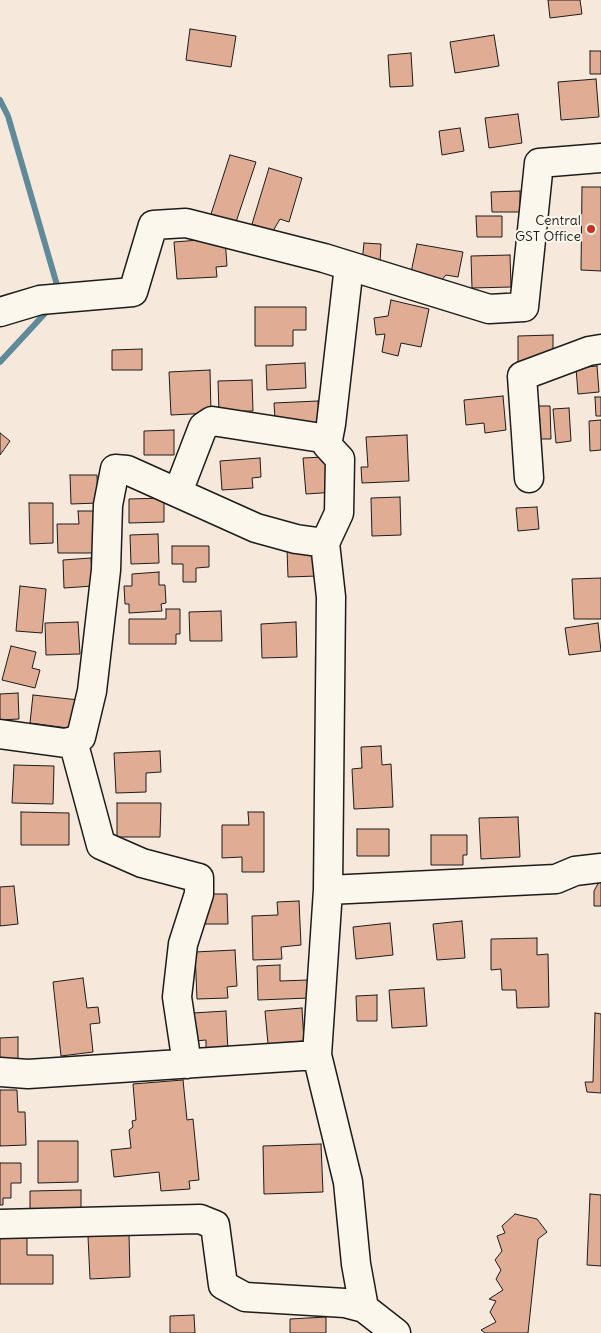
<!DOCTYPE html>
<html>
<head>
<meta charset="utf-8">
<style>
	body { margin:0 }
	canvas { display:block; background:#f6e8da }
</style>
</head>
<body>
<canvas width="601" height="1333"></canvas>
<script>
const c = document.querySelector('canvas').getContext('2d');
c.lineJoin = 'round';
function toPath(rows) {
  const path = new Path2D();
  for (const r of rows) {
    path.moveTo(r[0], r[1]);
    for (let i = 2; i < r.length; i += 2) path.lineTo(r[i], r[i + 1]);
  }
  return path;
}
function stroke(path, color, width, dash) {
  c.strokeStyle = color;
  c.lineWidth = width;
  c.lineCap = dash ? 'butt' : 'round';
  c.setLineDash(dash || []);
  c.stroke(path);
}
function fillPath(path, color) {
  c.fillStyle = color;
  c.fill(path, 'evenodd');
}
function drawText(font, color, halo, rows, align = 'center') {
  c.font = font + ' Delius,sans-serif';
  c.lineWidth = 4;
  c.setLineDash([]);
  c.textBaseline = 'middle';
  c.strokeStyle = halo;
  c.fillStyle = color;
  for (const [text, x, y, turn = 0] of rows) {
    c.save();
    c.translate(x, y);
    c.rotate((+turn || 0) * Math.PI / 180);
    c.textAlign = isNaN(turn) ? turn : align;
    if (halo) c.strokeText(text, 0, 0);
    c.fillText(text, 0, 0);
    c.restore();
  }
}
stroke(toPath([
	[0,100,8,116,59,292],
	[0,362,50,308]
]), '#5f8a99', 6);
const building = toPath([
	[548,0,580,0,582,14,550,18,548,0],
	[190,29,236,36,231,67,186,60,190,29],
	[494,35,499,66,455,73,450,42,494,35],
	[590,51,601,51,601,74,590,74,590,51],
	[411,53,413,86,390,87,388,55,411,53],
	[596,79,599,117,561,120,558,82,596,79],
	[518,114,522,143,489,148,485,118,518,114],
	[460,128,464,151,442,155,439,131,460,128],
	[230,155,256,162,236,222,211,214,230,155],
	[269,168,302,178,289,222,280,219,273,231,252,224,269,168],
	[582,187,601,187,601,271,581,270,582,187],
	[520,191,520,212,492,212,491,192,520,191],
	[476,216,502,216,502,237,477,237,476,216],
	[225,238,227,266,216,267,217,277,177,279,174,242,225,238],
	[364,243,381,244,380,263,362,262,364,243],
	[417,244,463,252,458,277,446,275,439,283,410,277,417,244],
	[510,255,511,287,472,288,471,256,510,255],
	[391,300,429,309,421,347,401,343,398,356,382,352,385,334,376,335,374,318,388,316,391,300],
	[255,307,306,307,306,330,293,330,293,346,255,346,255,307],
	[553,335,553,362,518,363,518,336,553,335],
	[142,349,142,370,112,370,112,350,142,349],
	[305,363,306,388,267,390,266,365,305,363],
	[597,366,599,392,578,394,576,368,597,366],
	[210,370,211,413,171,415,169,372,210,370],
	[252,380,253,411,219,412,218,381,252,380],
	[503,396,506,430,485,433,484,423,466,425,464,400,503,396],
	[595,397,601,397,601,416,596,416,595,397],
	[318,401,320,432,276,434,274,403,318,401],
	[530,406,550,406,551,439,531,439,530,406],
	[569,408,571,441,556,443,553,409,569,408],
	[601,420,601,450,590,451,589,421,601,420],
	[174,430,174,455,144,455,144,431,174,430],
	[0,433,10,441,0,455,0,433],
	[407,435,409,481,362,483,361,467,368,467,366,437,407,435],
	[324,457,336,492,306,494,303,458,324,457],
	[260,458,261,477,252,478,253,488,222,490,220,461,260,458],
	[70,475,97,475,98,503,71,504,70,475],
	[400,497,401,535,372,536,371,498,400,497],
	[164,498,164,522,129,523,129,499,164,498],
	[29,503,53,503,53,543,30,544,29,503],
	[537,507,539,529,518,531,516,508,537,507],
	[78,511,95,511,95,553,58,553,57,524,79,524,78,511],
	[158,534,159,563,131,564,130,535,158,534],
	[172,546,209,546,209,567,196,568,196,582,183,582,183,564,172,564,172,546],
	[316,547,317,576,288,577,287,549,316,547],
	[91,558,93,586,64,588,63,560,91,558],
	[159,572,159,585,165,585,166,603,161,604,162,611,129,613,129,604,125,604,124,586,132,586,132,574,159,572],
	[601,578,601,619,574,619,572,579,601,578],
	[20,586,46,589,42,633,16,631,20,586],
	[166,609,180,609,180,634,176,634,176,644,129,644,129,619,166,619,166,609],
	[221,611,222,641,190,641,189,612,221,611],
	[78,622,80,654,46,655,45,623,78,622],
	[296,622,297,657,262,658,261,624,296,622],
	[598,623,601,651,569,655,565,628,598,623],
	[11,646,36,652,32,668,40,670,35,688,2,680,11,646],
	[18,693,19,719,0,720,0,694,18,693],
	[33,695,79,700,75,729,30,723,33,695],
	[381,746,382,765,391,764,393,807,354,809,352,769,362,768,361,747,381,746],
	[160,751,161,772,146,773,146,792,116,793,114,753,160,751],
	[14,765,54,766,53,804,12,803,14,765],
	[117,803,161,803,160,837,117,837,117,803],
	[21,812,69,813,69,845,21,845,21,812],
	[248,812,264,812,264,872,242,872,242,857,222,858,222,825,249,825,248,812],
	[518,817,520,857,481,859,479,818,518,817],
	[357,829,389,829,389,856,357,856,357,829],
	[431,835,467,835,467,855,463,855,463,865,431,865,431,835],
	[601,878,601,906,594,906,594,891,601,878],
	[14,886,18,924,0,926,0,887,14,886],
	[203,894,227,894,228,924,203,924,203,894],
	[299,901,301,945,281,947,282,959,253,960,252,916,278,915,277,902,299,901],
	[462,921,465,958,437,960,433,924,462,921],
	[390,923,393,955,356,959,353,927,390,923],
	[537,938,537,955,548,954,549,1007,517,1008,516,990,502,990,501,969,491,970,491,939,537,938],
	[235,950,237,986,227,987,228,998,197,999,195,952,235,950],
	[280,965,280,981,308,980,309,998,258,1000,257,966,280,965],
	[83,978,87,1008,98,1007,100,1023,90,1024,93,1052,61,1056,53,982,83,978],
	[424,988,427,1026,392,1028,389,990,424,988],
	[377,995,377,1021,357,1021,356,996,377,995],
	[302,1008,304,1041,268,1044,265,1011,302,1008],
	[226,1011,228,1051,206,1052,206,1040,195,1041,193,1013,226,1011],
	[595,1013,601,1014,601,1093,587,1092,585,1082,593,1082,595,1013],
	[18,1037,18,1065,0,1066,0,1038,18,1037],
	[183,1080,187,1120,193,1119,199,1180,189,1181,190,1189,161,1191,159,1172,114,1177,111,1150,131,1148,129,1130,133,1127,132,1121,136,1120,133,1084,183,1080],
	[0,1090,17,1090,18,1112,25,1112,26,1145,0,1146,0,1090],
	[38,1141,78,1141,78,1182,38,1183,38,1141],
	[321,1144,323,1192,264,1194,263,1146,321,1144],
	[0,1163,21,1163,21,1183,11,1183,11,1198,3,1198,3,1205,0,1205,0,1163],
	[81,1190,81,1209,30,1210,30,1191,81,1190],
	[590,1194,601,1195,601,1266,587,1265,590,1194],
	[515,1214,537,1219,547,1232,538,1239,528,1333,485,1333,481,1330,496,1322,490,1312,496,1301,489,1299,503,1290,496,1279,501,1270,495,1260,502,1251,497,1236,505,1233,502,1226,515,1214],
	[129,1234,130,1277,90,1279,88,1236,129,1234],
	[0,1238,27,1238,27,1255,53,1255,53,1284,0,1284,0,1238],
	[194,1315,195,1333,170,1333,170,1316,194,1315],
	[326,1317,326,1333,290,1333,290,1319,326,1317]
]);
fillPath(building, '#e0ad94');
stroke(building, '#1c1c1c', 1);
const minor = toPath([
	[0,312,40,300,133,292,153,225,186,223,324,258,489,309,524,307,539,163,601,158],
	[529,478,522,376,589,351,601,349],
	[178,492,203,427,212,421,328,439],
	[0,734,65,743,73,741,81,737,92,691,106,570,108,505,115,469,127,470,256,528,296,539,325,543],
	[73,741,101,845,142,863,199,878,199,894,183,944,177,997,187,1064],
	[328,890,331,597,325,543,339,513,340,459,327,445,331,424,349,266],
	[0,1072,28,1074,317,1055],
	[0,1224,200,1219,215,1225,223,1285,245,1297,345,1303,364,1308,396,1333],
	[364,1308,356,1264,348,1182,317,1055,328,890,556,879,575,871,601,868]
]);
stroke(minor, '#1c1c1c', 31);
stroke(minor, '#fbf7ec', 28);
for (const [x, y, r, color] of [
	[591,229,5,"#c8321e"]
]) {
  const dot = new Path2D();
  dot.arc(x, y, r, 0, 2 * Math.PI);
  c.fillStyle = color;
  c.fill(dot);
  stroke(dot, '#fbf7ec', 2);
}
drawText('14px', '#1c1c1c', '#fbf7ec', [
	["Central",581,221],
	["GST Office",581,237]
], 'right');
</script>
</body>
</html>
